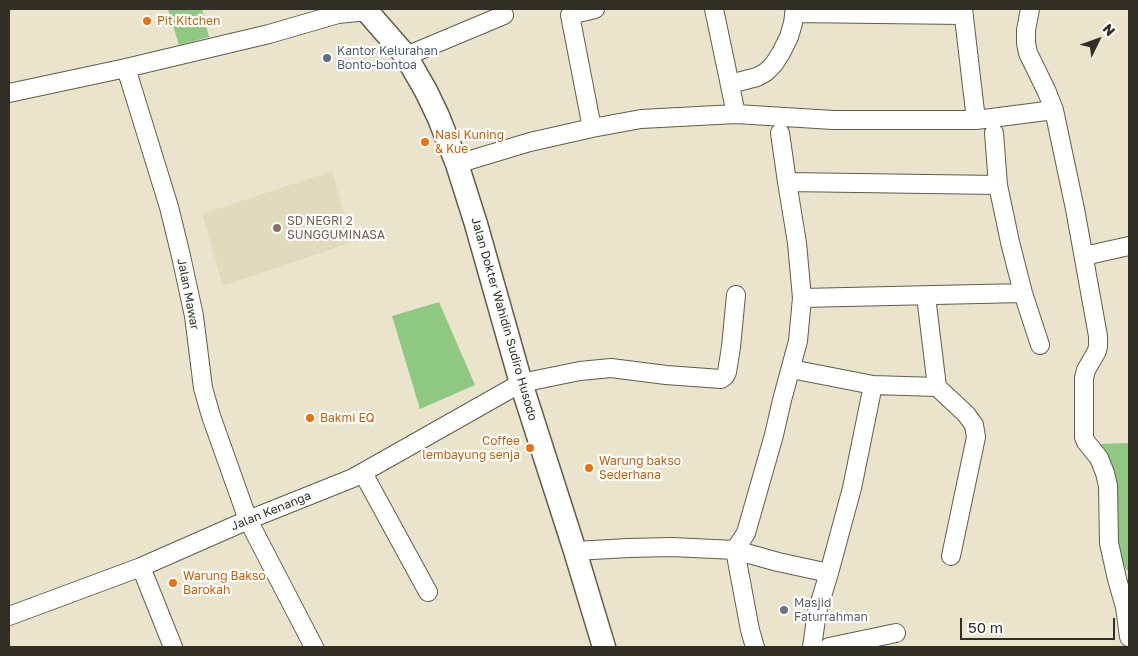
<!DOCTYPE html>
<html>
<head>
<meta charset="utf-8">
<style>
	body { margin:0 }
	#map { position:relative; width:1138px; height:656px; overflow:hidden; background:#eae4cd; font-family:"Golos Text",sans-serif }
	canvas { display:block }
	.frame { position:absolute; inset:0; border:10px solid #302e25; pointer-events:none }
	.north { position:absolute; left:1073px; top:15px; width:50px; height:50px; -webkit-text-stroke:4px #fff; paint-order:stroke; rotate:48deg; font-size:14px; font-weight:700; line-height:20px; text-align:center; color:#302e25 }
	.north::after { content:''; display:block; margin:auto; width:18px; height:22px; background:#302e25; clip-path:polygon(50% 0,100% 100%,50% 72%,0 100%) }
	.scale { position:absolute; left:960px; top:618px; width:155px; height:22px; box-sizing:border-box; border:2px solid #302e25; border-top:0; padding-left:6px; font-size:15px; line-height:18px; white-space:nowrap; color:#302e25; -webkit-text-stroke:4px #fff; paint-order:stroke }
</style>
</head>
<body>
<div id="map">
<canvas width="1138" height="656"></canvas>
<div class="frame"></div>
<div class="north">N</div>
<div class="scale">50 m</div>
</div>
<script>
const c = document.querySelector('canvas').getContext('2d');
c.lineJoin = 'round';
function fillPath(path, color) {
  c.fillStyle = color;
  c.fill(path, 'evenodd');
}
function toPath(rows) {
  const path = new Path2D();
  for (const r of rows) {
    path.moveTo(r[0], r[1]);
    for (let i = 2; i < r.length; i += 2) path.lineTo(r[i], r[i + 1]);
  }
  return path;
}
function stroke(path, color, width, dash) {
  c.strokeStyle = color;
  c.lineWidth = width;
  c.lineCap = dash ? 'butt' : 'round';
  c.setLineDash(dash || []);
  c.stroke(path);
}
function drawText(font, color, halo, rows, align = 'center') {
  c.font = font + ' "Golos Text",sans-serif';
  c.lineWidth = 4.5;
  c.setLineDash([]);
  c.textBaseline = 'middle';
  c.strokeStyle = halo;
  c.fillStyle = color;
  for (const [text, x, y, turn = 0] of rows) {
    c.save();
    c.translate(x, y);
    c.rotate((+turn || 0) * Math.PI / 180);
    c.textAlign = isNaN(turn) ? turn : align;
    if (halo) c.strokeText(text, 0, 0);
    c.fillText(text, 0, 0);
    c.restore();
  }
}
fillPath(toPath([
	[332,171,352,242,223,286,202,214]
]), '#e1dabc');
fillPath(toPath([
	[168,9,202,9,209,37,179,45],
	[439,302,475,385,420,409,392,316],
	[1129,443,1129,570,1126,570,1115,542,1101,444]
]), '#8fc881');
const minor = toPath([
	[714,9,736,114],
	[963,9,976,120],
	[1030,9,1026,30,1026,43,1028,53,1047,92,1054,110],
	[794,13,964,15],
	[406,56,504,15],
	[126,68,169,207,181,256,194,316,203,388,211,416,248,520,314,647],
	[730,84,757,77,766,72,774,64,781,53,789,37,793,23,795,9],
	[9,93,126,68,269,34,338,14,367,11],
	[592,128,570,15,595,9],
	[780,133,787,182,998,185,1010,242,1023,293,1040,345],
	[994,133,998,185],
	[457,164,530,142,592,128,641,119,736,114,833,120,976,120,1054,110,1075,209,1098,336,1098,346,1097,351,1086,370,1084,378,1084,437,1086,442,1099,458,1105,473,1108,486,1109,543,1117,579,1125,607,1129,637],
	[787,182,797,243,802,298,798,341,782,400,774,435,746,533,735,550,778,562,829,573,852,488,873,385],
	[1084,256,1129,246],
	[802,298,1023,293],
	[791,369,873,385,937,387,926,296],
	[937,387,966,414,974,425,976,437,951,556],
	[363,473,428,592],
	[575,551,628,548,672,547,735,550,750,630,755,647],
	[141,567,173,647],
	[9,616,141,567,248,520,353,478,521,383,580,371,611,368,666,375,721,379,725,376,727,372,731,347,736,295],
	[812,647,817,612,829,573],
	[829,647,896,633]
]);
const tertiary = toPath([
	[365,9,406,56,426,91,438,116,457,164,476,224,521,383,575,551,604,647]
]);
stroke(minor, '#625d49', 20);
stroke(tertiary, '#625d49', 25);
stroke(minor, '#fff', 18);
stroke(tertiary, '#fff', 22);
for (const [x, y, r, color] of [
	[147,21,5,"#e8710a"],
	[327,58,5,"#5c6f8a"],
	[425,142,5,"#e8710a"],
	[277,228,5,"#8d6e63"],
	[310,418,5,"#e8710a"],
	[530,448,5,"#e8710a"],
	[589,468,5,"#e8710a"],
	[173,583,5,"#e8710a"],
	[784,610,5,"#6b7280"]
]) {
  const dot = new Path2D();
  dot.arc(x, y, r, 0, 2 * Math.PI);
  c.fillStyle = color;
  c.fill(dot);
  stroke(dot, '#fff', 2);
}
drawText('12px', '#c56008', '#fff', [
	["Pit Kitchen",157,21],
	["Nasi Kuning",435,135],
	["& Kue",435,149],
	["Bakmi EQ",320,418],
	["Coffee",520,441,"right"],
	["lembayung senja",520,455,"right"],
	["Warung bakso",599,461],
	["Sederhana",599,475],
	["Warung Bakso",183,576],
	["Barokah",183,590]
], 'left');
drawText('12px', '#4e5e75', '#fff', [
	["Kantor Kelurahan",337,51],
	["Bonto-bontoa",337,65]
], 'left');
drawText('12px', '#785e54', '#fff', [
	["SD NEGRI 2",287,221],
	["SUNGGUMINASA",287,235]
], 'left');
drawText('12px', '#302e25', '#fff', [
	["Jalan Mawar",188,294,79],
	["Jalan Dokter Wahidin Sudiro Husodo",504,319,74],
	["Jalan Kenanga",271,511,-22]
]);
drawText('12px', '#5b616d', '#fff', [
	["Masjid",794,603],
	["Faturrahman",794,617]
], 'left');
</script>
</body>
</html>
